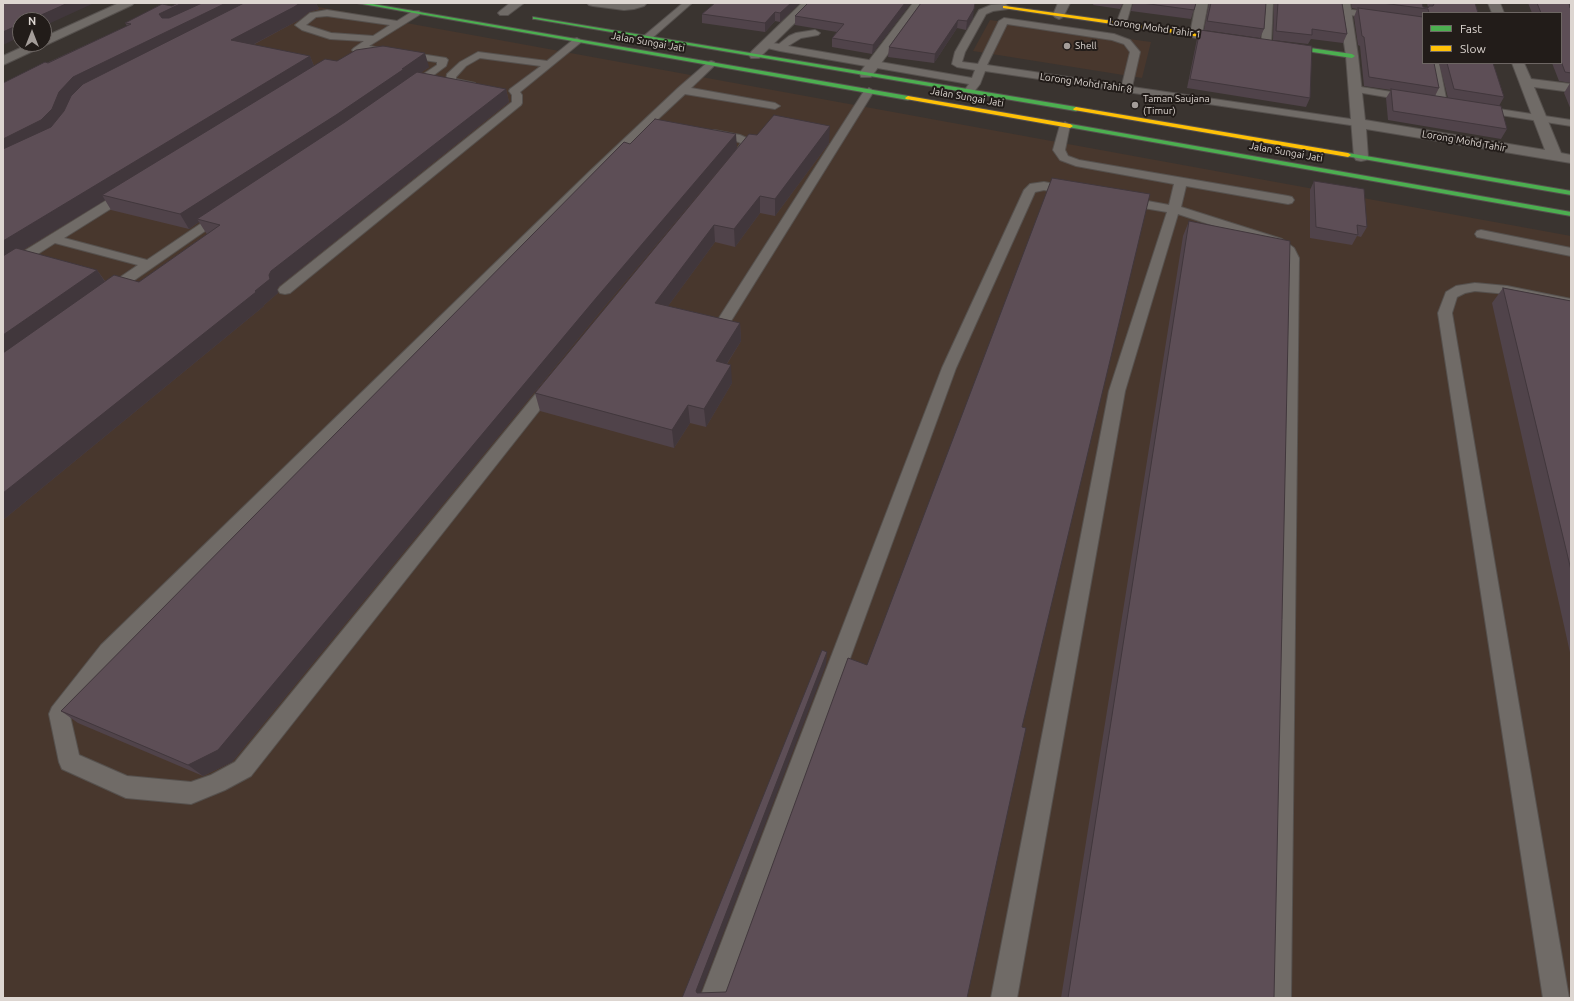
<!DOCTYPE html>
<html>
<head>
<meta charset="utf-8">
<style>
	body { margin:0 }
	#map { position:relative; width:1574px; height:1001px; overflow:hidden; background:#3a3430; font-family:Ubuntu,sans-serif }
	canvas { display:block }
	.frame { position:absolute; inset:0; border:4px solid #ddd6d1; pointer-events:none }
	.legend { position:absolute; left:1422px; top:12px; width:140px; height:52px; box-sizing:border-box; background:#221c19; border:1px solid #6d6663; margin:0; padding:5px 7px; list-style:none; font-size:12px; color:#ddd6d1 }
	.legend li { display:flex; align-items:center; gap:8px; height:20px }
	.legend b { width:20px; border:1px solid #6d6663 }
	.north { position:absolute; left:12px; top:12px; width:40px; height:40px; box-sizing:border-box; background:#221c19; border:1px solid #6d6663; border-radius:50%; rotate:0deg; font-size:11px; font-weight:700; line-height:16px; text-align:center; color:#ddd6d1 }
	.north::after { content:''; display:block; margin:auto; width:14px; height:18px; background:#a49d99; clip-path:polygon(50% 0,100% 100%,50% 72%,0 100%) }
</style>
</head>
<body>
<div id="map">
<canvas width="1574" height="1001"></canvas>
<div class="frame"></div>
<ul class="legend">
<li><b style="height:5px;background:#4caf50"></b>Fast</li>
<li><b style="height:5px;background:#ffc107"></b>Slow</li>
</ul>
<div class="north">N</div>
</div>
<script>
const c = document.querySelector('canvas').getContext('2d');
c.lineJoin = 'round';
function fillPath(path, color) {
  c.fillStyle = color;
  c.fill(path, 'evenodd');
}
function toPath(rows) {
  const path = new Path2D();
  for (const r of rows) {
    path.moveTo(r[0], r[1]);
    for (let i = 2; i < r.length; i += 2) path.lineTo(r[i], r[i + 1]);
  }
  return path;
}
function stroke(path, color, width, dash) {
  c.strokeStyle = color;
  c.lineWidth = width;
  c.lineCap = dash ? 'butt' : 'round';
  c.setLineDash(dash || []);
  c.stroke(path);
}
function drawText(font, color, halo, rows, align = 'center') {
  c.font = font + ' Ubuntu,sans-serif';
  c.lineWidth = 4;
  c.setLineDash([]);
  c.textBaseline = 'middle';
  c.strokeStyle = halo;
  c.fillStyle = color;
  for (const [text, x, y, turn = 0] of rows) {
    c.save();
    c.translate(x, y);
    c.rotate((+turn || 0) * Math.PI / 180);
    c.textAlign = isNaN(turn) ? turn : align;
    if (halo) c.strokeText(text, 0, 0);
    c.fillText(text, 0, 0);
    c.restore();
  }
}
fillPath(toPath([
	[297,3,1571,236,1571,998,3,998,3,101],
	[990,20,1151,42,1142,78,973,51]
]), '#48372d');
const lane = toPath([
	[683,3,692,3,651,39,645,39,643,37,645,35,683,3],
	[1124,3,1132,3,1126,24,1121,27,1116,24,1124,3],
	[1265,3,1273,3,1271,44,1266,47,1261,44,1265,3],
	[1005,4,1009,7,1008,9,993,11,986,14,965,52,962,62,978,64,999,21,1004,18,1114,34,1130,40,1140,52,1132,87,1357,120,1362,123,1357,126,985,71,980,84,973,93,969,94,964,91,969,84,780,51,763,47,761,45,766,42,779,44,789,36,796,33,815,30,820,33,818,35,801,38,788,46,972,78,975,70,957,67,952,64,955,52,979,10,991,5,1005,4],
	[1007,24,1112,40,1124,44,1130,52,1122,85,987,65,1007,24],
	[1345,9,1423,19,1423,25,1342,14,1340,12,1345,9],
	[327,10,397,21,413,11,419,11,421,13,419,15,369,46,446,58,448,60,446,66,415,89,407,89,406,87,407,85,437,65,437,62,362,51,357,53,354,52,352,50,354,48,364,41,330,39,302,30,295,25,310,13,327,10],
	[327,16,390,25,373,36,331,33,306,25,316,17,327,16],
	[577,38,582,41,580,43,520,92,522,95,522,103,521,105,290,293,285,294,280,293,278,290,280,287,512,102,512,95,509,91,510,89,541,66,480,58,466,66,456,77,456,79,475,83,476,85,475,87,471,88,447,83,446,81,447,74,460,62,478,52,547,61,574,39,577,38],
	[711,61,714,62,716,64,714,66,691,88,775,103,780,106,775,109,685,94,598,175,115,657,70,716,79,755,127,776,191,782,211,775,235,762,547,380,552,379,557,380,560,384,557,388,251,776,225,790,191,804,126,798,62,769,59,762,49,714,52,707,101,645,590,171,678,88,708,62,711,61],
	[1429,63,1439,63,1447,103,1446,105,1442,106,1437,103,1429,63],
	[1355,86,1410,95,1415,98,1410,101,1351,91,1350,89,1355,86],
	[869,88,874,91,731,321,729,324,724,325,719,324,717,321,864,91,869,88],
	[1479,106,1571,120,1571,126,1475,111,1474,109,1475,107,1479,106],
	[1065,122,1070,125,1065,150,1068,156,1079,160,1288,196,1292,197,1294,200,1292,203,1288,204,1186,186,1181,207,1282,239,1294,248,1299,258,1291,998,1265,998,1285,258,1283,253,1272,245,1178,214,1125,391,1017,998,991,998,1109,391,1167,212,1126,205,1122,204,1120,201,1122,198,1126,197,1169,205,1174,184,1076,166,1060,160,1053,150,1060,125,1065,122],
	[714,130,740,135,751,140,753,142,741,160,733,160,731,158,741,143,733,140,710,135,708,133,714,130],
	[1044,182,1076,188,1078,191,1076,194,1072,195,1044,190,1035,192,956,368,726,998,700,998,942,368,1024,190,1030,184,1044,182],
	[127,189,131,190,133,193,131,196,64,238,147,260,218,212,222,211,226,212,228,215,113,295,108,296,103,295,101,292,103,289,138,265,55,243,8,273,3,274,3,264,123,190,127,189],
	[1481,230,1571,248,1571,256,1477,237,1475,234,1477,231,1481,230],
	[1475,283,1507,286,1571,299,1571,307,1507,294,1475,291,1465,293,1457,297,1452,313,1569,998,1543,998,1438,313,1446,292,1456,286,1475,283]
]);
const street = toPath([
	[119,3,134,3,132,5,3,65,3,56,29,44,44,44,44,37,119,3],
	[510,3,524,3,508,15,500,15,498,13,500,11,510,3],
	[587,3,645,3,646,4,644,6,634,9,624,10,593,6,589,5,587,3],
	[802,3,815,3,759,58,751,58,749,55,751,52,802,3],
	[913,3,925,3,871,77,861,77,860,74,861,71,913,3],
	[1058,3,1070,3,1063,17,1059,19,1055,17,1053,15,1058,3],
	[1196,3,1208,3,1202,34,1200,37,1196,38,1192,37,1190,34,1196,3],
	[1338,3,1350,3,1358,56,1365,120,1545,150,1512,63,1524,63,1531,79,1571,84,1571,92,1534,87,1561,153,1571,155,1571,163,1366,129,1368,157,1366,160,1361,161,1356,160,1354,157,1346,56,1338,3],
	[1488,3,1500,3,1504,13,1492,13,1488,3]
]);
const fast = toPath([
	[357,3,367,3,908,96,911,98,908,100,357,3],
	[533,17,1076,107,1079,109,1076,111,535,19,533,19,533,17],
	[1282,44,1352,54,1355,56,1352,58,1280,47,1279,46,1282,44],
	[1070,124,1571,212,1571,216,1068,127,1068,125,1070,124],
	[1348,153,1571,191,1571,195,1346,156,1345,155,1348,153]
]);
const slow = toPath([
	[1005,6,1228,37,1231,39,1228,41,1003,8,1003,6,1005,6],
	[908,96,1070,124,1073,126,1070,128,906,99,905,98,908,96],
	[1076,107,1348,153,1351,155,1348,157,1074,110,1073,109,1076,107]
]);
stroke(lane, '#56514e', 2);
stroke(street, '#56514e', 2);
stroke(fast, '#56514e', 2);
stroke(slow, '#56514e', 2);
fillPath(lane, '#706b67');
fillPath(street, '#706b67');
fillPath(fast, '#4caf50');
fillPath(slow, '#ffc107');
fillPath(toPath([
	[178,3,316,3,319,9,309,12,299,20,253,45,310,56,314,66,337,61,429,67,420,73,506,89,509,102,279,286,277,289,278,293,264,305,264,306,3,520,3,83,127,26,125,23,172,6],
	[105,200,111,210,189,229,199,222,206,233,207,234,139,282,105,281,97,270,23,250],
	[715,3,800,3,780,22,775,21,765,32,702,23,702,14],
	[911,3,872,54,832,47,832,38,837,32,795,25,795,16],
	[921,3,973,18,966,30,957,28,934,63,888,57,889,47],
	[1094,3,1123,3,1120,9,1093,5],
	[1133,3,1196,3,1191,19,1131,11],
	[1209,3,1266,3,1264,29,1260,38,1204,30],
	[1274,3,1342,3,1347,34,1343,43,1311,39,1308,44,1273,40],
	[1351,3,1422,3,1423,7,1428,8,1427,3,1475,3,1478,13,1423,13,1423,63,1439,88,1435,96,1448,98,1439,63,1493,63,1504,97,1499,106,1507,129,1501,139,1388,120,1386,98,1391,90,1364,86,1360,46,1358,45,1354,17,1357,9,1352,8],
	[1528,3,1569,3,1570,8,1571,8,1571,83,1559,81,1552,63,1561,63,1561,13,1532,13],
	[1200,30,1310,98,1306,107,1187,88,1197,39],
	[1570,83,1571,83,1571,110,1564,93],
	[757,135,829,143,775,216,760,213,735,247,715,242,668,306,740,323,741,341,727,364,732,383,706,427,690,423,674,448,540,411,535,393],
	[630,144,737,148,600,312,232,762,203,776,78,723,61,711],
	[1314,181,1367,227,1361,237,1357,236,1352,245,1310,238,1310,190],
	[1189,221,1274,998,1061,998,1183,236],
	[1503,288,1571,301,1571,657,1492,303]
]), '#50434a');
fillPath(toPath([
	[68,3,92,3,92,4,44,26,44,20,30,20],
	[182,3,205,3,166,27,159,14],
	[226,3,257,3,61,122,3,158,3,139,73,77],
	[300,3,316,3,319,9,309,12,299,20,237,53,231,40],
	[791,3,800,3,780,22,780,13],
	[905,3,911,3,872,54,873,45],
	[974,9,973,18,966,30,967,21],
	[775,12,775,21,765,32,765,23],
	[958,20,957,28,934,63,935,54],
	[20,24,20,37,3,45,3,32],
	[425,53,429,67,408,82,197,219,199,222,189,229,180,214],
	[310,56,315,69,102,195,105,200,3,262,3,241],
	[506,89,509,102,279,286,277,289,278,293,264,305,264,306,3,520,3,493,255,291,271,271],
	[830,126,829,143,775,216,775,199],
	[736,134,737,148,600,312,232,762,203,776,188,765,597,297],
	[760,196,760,213,735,247,734,229],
	[714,225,715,242,657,321,655,303],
	[97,270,107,285,3,358,3,335],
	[740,323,741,341,717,379,716,361],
	[731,365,732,383,706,427,704,409],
	[688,405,690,423,674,448,672,430],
	[827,652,826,665,699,997,696,991]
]), '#41373c');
const building = toPath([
	[3,3,68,3,30,20,20,20,20,24,3,32,3,3],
	[178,3,182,3,159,14,162,18,169,18,202,3,226,3,73,77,59,92,52,109,41,120,3,139,3,83,45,62,48,63,131,24,125,23,162,4,172,6,178,3],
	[244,3,300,3,294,7,231,40,310,56,3,241,3,149,51,127,64,111,71,96,83,84,244,3],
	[715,3,791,3,780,13,775,12,765,23,702,14,715,3],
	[808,3,905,3,873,45,832,38,844,24,795,16,808,3],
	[921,3,975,3,974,9,967,21,958,20,935,54,889,47,921,3],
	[1142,3,1196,3,1194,10,1142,3],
	[1211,3,1266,3,1264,29,1207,21,1211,3],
	[1278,3,1342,3,1347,34,1312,29,1312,35,1276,31,1278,3],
	[1382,3,1422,3,1423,7,1428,8,1429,6,1433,6,1434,4,1434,3,1475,3,1478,13,1429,13,1428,9,1382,3],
	[1537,3,1569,3,1570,8,1571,8,1571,73,1565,72,1561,61,1561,13,1541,13,1537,3],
	[1358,8,1423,17,1423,63,1434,63,1439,88,1369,77,1364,37,1362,36,1358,8],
	[1200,30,1312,46,1310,98,1190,79,1200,30],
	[383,46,425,53,402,69,404,69,336,115,180,214,102,195,325,59,337,61,356,50,383,46],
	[1447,63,1493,63,1504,97,1454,89,1447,63],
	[417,72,506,89,271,271,269,275,270,279,255,291,256,292,3,493,3,353,114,275,139,282,220,225,197,219,345,122,417,72],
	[1391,89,1501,106,1507,129,1393,111,1391,89],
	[774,115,830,126,775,199,760,196,734,229,714,225,655,303,740,323,716,361,731,365,704,409,688,405,672,430,535,393,749,134,757,135,774,115],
	[655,119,736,134,597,297,218,750,188,765,61,711,624,142,630,144,655,119],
	[1052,178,1150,194,1022,727,1026,728,967,998,682,998,822,650,827,652,696,991,697,993,726,992,848,658,867,665,1052,178],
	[1314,181,1364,189,1367,227,1357,225,1358,235,1316,227,1314,181],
	[1189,221,1290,241,1274,998,1068,998,1189,221],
	[16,248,97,270,3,335,3,256,16,248],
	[1503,288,1571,301,1571,570,1503,288]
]);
fillPath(building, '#5d4e56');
stroke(building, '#41373c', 1);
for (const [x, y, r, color] of [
	[1067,46,4,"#a49d99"],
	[1135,105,4,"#a49d99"]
]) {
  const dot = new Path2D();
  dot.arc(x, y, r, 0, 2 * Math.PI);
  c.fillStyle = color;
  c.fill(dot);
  stroke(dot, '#221c19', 1.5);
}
drawText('10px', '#ddd6d1', '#221c19', [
	["Lorong Mohd Tahir 1",1155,28,8],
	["Jalan Sungai Jati",648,42,10],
	["Lorong Mohd Tahir 8",1086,83,8],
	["Jalan Sungai Jati",967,97,10],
	["Lorong Mohd Tahir",1464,141,10],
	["Jalan Sungai Jati",1286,152,10]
]);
drawText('10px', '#ddd6d1', '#221c19', [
	["Shell",1075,46],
	["Taman Saujana",1143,99],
	["(Timur)",1143,111]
], 'left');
</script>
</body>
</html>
